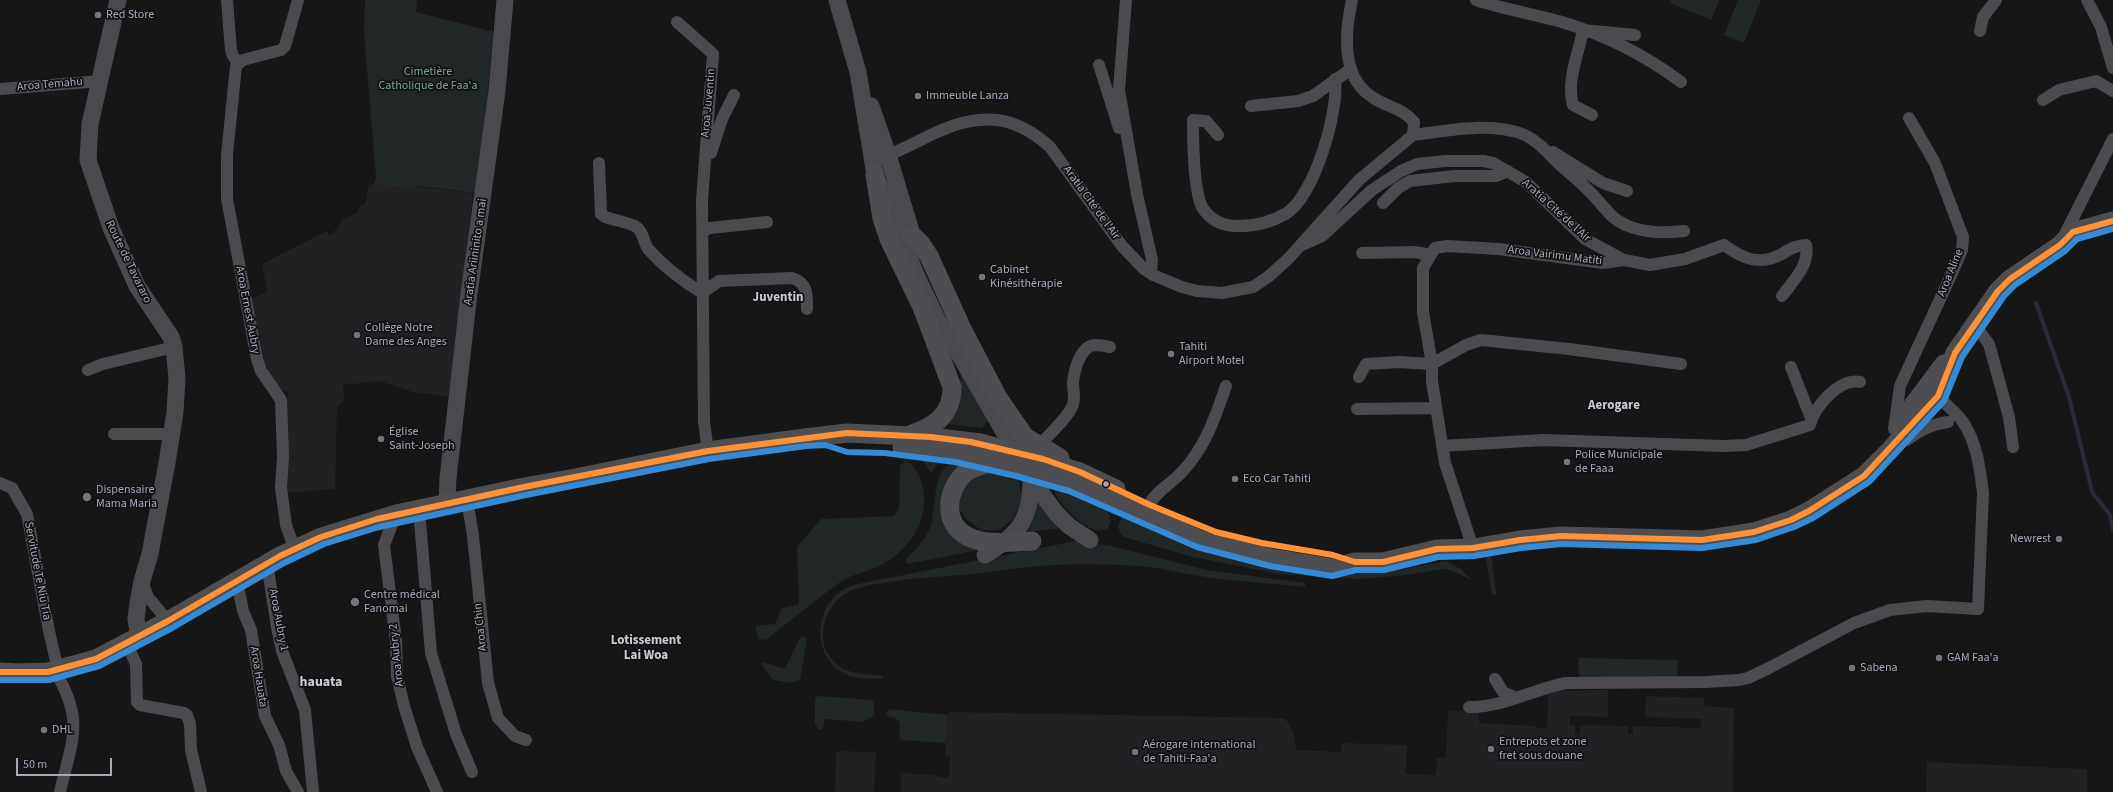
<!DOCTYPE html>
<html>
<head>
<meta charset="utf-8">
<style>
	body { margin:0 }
	#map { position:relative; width:2113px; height:792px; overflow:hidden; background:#161616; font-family:"Source Sans 3",sans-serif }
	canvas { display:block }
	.scale { position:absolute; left:16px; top:758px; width:96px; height:18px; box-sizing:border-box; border:2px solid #aba7b8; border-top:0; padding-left:5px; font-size:12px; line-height:14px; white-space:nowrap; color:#aba7b8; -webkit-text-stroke:3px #111012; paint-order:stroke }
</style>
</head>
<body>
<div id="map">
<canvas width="2113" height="792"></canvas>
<div class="scale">50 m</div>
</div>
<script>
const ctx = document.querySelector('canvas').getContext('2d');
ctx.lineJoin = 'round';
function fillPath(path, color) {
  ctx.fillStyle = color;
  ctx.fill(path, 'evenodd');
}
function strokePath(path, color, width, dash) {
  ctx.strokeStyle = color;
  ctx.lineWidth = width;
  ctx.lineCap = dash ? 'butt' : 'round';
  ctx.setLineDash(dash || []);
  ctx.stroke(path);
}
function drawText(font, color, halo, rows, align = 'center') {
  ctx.font = font + ' "Source Sans 3",sans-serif';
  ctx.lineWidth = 3.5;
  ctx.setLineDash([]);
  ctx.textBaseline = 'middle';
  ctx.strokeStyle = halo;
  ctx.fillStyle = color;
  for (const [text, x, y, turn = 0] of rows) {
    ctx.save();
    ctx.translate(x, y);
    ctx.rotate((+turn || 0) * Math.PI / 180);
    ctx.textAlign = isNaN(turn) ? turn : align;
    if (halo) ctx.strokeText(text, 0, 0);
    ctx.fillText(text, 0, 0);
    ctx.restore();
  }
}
const built = new Path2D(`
	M384,183L473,193L451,397L413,392L380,381L343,385L344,400L337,408L335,489L287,493V400L289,392L277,389L265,370L245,301L264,294L267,290L262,264L327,231L330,236L339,226L342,220L357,213L359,206L366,203L369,185Z
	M1586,690H1608V717L1570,716V725H1575V735H1580V725L1628,726V734H1633V726L1701,728V719L1645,717L1646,696L1704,698V706L1734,708L1733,792H901V773L938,775V777L949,778L950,757L945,756L949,712L1285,718L1294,733L1296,750L1341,752L1342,743L1407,745L1406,774L1436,775L1437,758H1446L1448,711L1479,712V723L1537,726V728H1547L1548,691H1586Z
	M836,751L876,752L874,792H835Z
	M1927,762L2087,769V792H1926Z`);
const green = new Path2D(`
	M365,0H417L416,12L494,32L477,193L420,186L415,187L374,185L376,177L364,33Z
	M1671,0H1718L1719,1L1711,20L1670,3Z
	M1738,0H1761L1744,43L1724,35Z
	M960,369L989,418L985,425L981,428L945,424C955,405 964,391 960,369Z
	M946,452L931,473L921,458Z
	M973,458L946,497L984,549L907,564L906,559C915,550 925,540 930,528C937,510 931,471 952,462C958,459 966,459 973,458Z
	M905,461C914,463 920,476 922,485C932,520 907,554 875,568C863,573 850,575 839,583C814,601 790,621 766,640L759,639L755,628L757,626L775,624L782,608L799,604L797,547L821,519L894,516L899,508L900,466Z
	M986,470L1017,478L1022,495L1021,503L1012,520L999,530H981L965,518L959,508L961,488L965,481Z
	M1060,488L1104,503L1111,520L1108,528C1090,539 1063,506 1055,494V490Z
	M1037,491L1066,528L1024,532Z
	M1127,517L1139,520L1154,532L1282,560L1352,572L1405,569L1446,561L1461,569L1472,580L1453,571L1443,569L1406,575L1358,579L1279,574L1193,557L1124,537L1120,533L1118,525L1122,518Z
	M1076,541L1111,546L1207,570L1305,583V587C1272,583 1239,582 1206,577C1184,574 1162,568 1141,566C1101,564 1060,563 1020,568C1004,569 988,573 972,574C945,577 918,577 891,582C877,584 857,586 845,594C821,610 813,647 839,666C852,675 868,674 883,676L882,679C870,678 855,680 843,673C812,655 813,608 844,589C848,587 854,585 858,584Z
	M1491,552L1496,595H1492L1485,553Z
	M801,636L806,637L807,639L800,680L790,683L773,680L762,665L763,662L785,669Z
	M1578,658L1678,660L1677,683L1580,686Z
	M818,696L873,700L874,702V716L862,722L827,719L824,720L823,729L819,730L815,724V699Z
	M888,709L948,715L946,743L901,740L899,737L900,723L896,718L886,716Z`);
const stream = new Path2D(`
	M2036,303L2069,397L2092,492L2110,515L2113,530`);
const street = new Path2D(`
	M227,0L231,50L233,56L238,63
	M1126,0L1119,90L1137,194L1152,260L1151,273
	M1476,0C1504,9 1533,14 1562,22C1605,35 1645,55 1681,82
	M2087,0L2101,27L2113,68
	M677,22L713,54L702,200L704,422L708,451
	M1980,31L1983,17L1996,0
	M1099,65L1119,128
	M0,89L101,81
	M2043,100L2059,90L2096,81L2113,91
	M1251,106L1298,101L1313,96L1351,69
	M1592,115L1573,105C1566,81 1579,53 1583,30L1635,35
	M1218,135L1206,121L1193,120C1193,141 1193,189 1202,207C1210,220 1223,226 1238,226C1255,226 1272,222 1287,213C1315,194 1339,111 1335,79
	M1413,135C1448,131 1491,121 1525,135C1539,142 1547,152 1557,162C1567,172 1578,179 1587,189C1597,198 1604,209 1614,218C1634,233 1660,234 1684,231
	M1553,152L1603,183L1627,191
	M711,153L722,119L734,95
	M882,157C902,151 919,140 937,132C981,112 1015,115 1050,147L1122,246L1143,268L1153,275L1182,287L1197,291L1222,293L1253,287L1268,277L1288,259L1359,180L1413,135L1414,122C1403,108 1386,107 1372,97C1340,77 1345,32 1352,0
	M599,163L601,214L605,217C614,220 626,222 635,226C644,231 643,243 649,250C664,267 683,281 702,293L719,281L792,278C808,283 807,295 807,309
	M1383,203L1398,188L1410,181L1454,176H1496L1508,171
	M703,231L710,228L767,222
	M2064,236L2113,139
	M1302,245L1322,236L1372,190L1401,171L1417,164L1445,161H1483L1493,163L1526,182L1585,239L1624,260
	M1362,253L1415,252L1430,255
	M1974,324L1989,344L2009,417L2013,447
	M1791,367L1811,418
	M88,370L103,364L174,347
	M1359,377L1366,364L1399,362L1432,364L1466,345L1481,340L1569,349L1681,364
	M1357,409L1436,408
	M1894,429L1900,386L1953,271L1962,250L1963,237L1935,163L1909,118
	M114,434H171
	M1907,440C1920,429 1932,424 1948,422
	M1040,445C1050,433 1065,421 1072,407C1076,399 1073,391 1073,383C1074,371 1080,346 1095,345C1100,345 1105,346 1110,347
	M1442,446L1543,440L1724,446L1746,445L1810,425C1815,406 1839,378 1860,382
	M0,483L12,488L27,514L49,631L58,670
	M467,499L473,536L488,683L498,718L515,736L526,740
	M1149,505C1156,491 1171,484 1181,473C1205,448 1215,418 1226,386
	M419,509L431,653L456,734L472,772
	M396,514L384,545L396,641L397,676L404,706L417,747L437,792
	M1473,548L1445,463L1432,381V364L1423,312V268L1435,248L1447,246L1499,249L1603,263L1624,260L1650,265L1685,259L1724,245C1743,259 1760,266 1782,254C1789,249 1797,245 1806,245C1810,265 1793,281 1782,296
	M295,550L286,525L281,488L283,456L281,400L261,371L257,359L227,199V155L236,66L243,60L281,50L285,46L298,0
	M267,563L277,627L282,651L305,710L313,792
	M142,581L148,597L168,621
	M237,581L243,611L251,630L265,716L279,745L286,771L298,792
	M127,644L136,664L137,702L140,705L184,713L187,715L190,724L191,750L201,792
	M55,671C85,721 72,740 60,792
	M1495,679L1503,692L1514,697
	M1469,707C1501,708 1534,689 1566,683L1706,682L1739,680L1748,678L1769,668L1854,623L1890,610L1927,606L1978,609L1983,493C1980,469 1977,443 1963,422C1956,412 1946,405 1938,396`);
const secondary = new Path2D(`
	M118,0L90,124L88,160L111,228L137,286L171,337L174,347L177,378L175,412L167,463L150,554L142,581L138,603L136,619L139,638
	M837,0L858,72L875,175L918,279L937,319L959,354L1031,479L1056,513L1069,526L1090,540
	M871,106L888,155L914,241
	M447,503L448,478L469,294L497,91L505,0
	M985,555C1018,535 1031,520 1031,479`);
const primary = new Path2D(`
	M875,175L882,218L889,239L922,307L952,387C952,414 936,426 912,434
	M911,234L921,244L929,256L962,329L997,396L1025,437L1060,458
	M1899,424L1944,364
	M902,447L956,454L992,462
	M1029,456L1080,472L1116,489
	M992,462C983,465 973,467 966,472C944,491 942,529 974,539C991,545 1014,542 1032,541
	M1037,473L1072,483L1199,539L1229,548L1272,558L1332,568L1355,562H1383L1437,549L1473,548L1520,540L1561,536L1702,540L1754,532L1791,520L1809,511L1864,476L1889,451L1938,396L1955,353L1998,291L2010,279L2060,245L2073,232L2113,221
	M0,672L19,673L48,672L96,659L168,621L280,556L321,537L396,514L524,487L575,478L708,451L805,438L847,433L931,437L980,443`);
const primaryBridge = new Path2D(`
	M980,443L1029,456
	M992,462L1037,473`);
const bus1 = new Path2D(`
	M0,672H48L96,659L168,621L280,556L321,537L377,519L524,487L708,451L847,433L931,437L971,442L1043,459L1080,472L1150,505L1216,532L1262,543L1333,555L1355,562H1383L1437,549L1473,548L1520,540L1561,536L1702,540L1754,532L1791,520L1809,511L1864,476L1938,396L1955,353L1998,291L2010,279L2060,245L2073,232L2113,221`);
const bus2 = new Path2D(`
	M0,680H49L99,666L172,628L284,563L324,544L379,527L526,495L709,459L806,446L825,445L847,452L885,453L955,462L1016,476L1069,491L1197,547L1270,566L1332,576L1356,570H1384L1438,557L1474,556L1521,548L1561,544L1702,548L1756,540L1794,527L1813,518L1869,482L1944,401L1962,357L2004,296L2015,285L2065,251L2077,239L2113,229`);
const markers = [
	[98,15,4,"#77747f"],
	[918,96,4,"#77747f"],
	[982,277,4,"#77747f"],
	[357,335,4,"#77747f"],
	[1171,354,4,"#77747f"],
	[381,439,4,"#77747f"],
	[1567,462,4,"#77747f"],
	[1235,479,4,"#77747f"],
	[1106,484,3.5,"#aba7b8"],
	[87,497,5,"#77747f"],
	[2059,539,4,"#77747f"],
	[355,602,5,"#77747f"],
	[1939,658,4,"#77747f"],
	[1852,668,4,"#77747f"],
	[44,730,4,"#77747f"],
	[1491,749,4,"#77747f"],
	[1135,752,4,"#77747f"]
];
const poiNames = [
	["Red Store",106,15],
	["Immeuble Lanza",926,96],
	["Cabinet",990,270],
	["Kinésithérapie",990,284],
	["Collège Notre",365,328],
	["Dame des Anges",365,342],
	["Tahiti",1179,347],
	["Airport Motel",1179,361],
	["Église",389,432],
	["Saint-Joseph",389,446],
	["Police Municipale",1575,455],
	["de Faaa",1575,469],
	["Eco Car Tahiti",1243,479],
	["Dispensaire",96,490],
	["Mama Maria",96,504],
	["Newrest",2051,539,"right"],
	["Centre médical",364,595],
	["Fanomai",364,609],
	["GAM Faa'a",1947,658],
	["Sabena",1860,668],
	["DHL",52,730],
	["Entrepots et zone",1499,742],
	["fret sous douane",1499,756],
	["Aérogare international",1143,745],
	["de Tahiti-Faa'a",1143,759]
];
const parkNames = [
	["Cimetière",428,72],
	["Catholique de Faa'a",428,86]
];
const streetNames = [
	["Aroa Temahu",50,85,-5],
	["Aroa Juventin",709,103,-85],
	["Aratia Cité de l'Air",1091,203,54],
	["Aratia Cité de l'Air",1556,211,42],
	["Aratia Ariininito a mai",476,252,-82],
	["Aroa Vairimu Matiti",1555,256,7],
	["Route de Tavararo",128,262,64],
	["Aroa Aline",1951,273,-68],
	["Aroa Ernest Aubry",247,310,79],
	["Servitude Te Niu Tia",37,571,79],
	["Aroa Aubry 1",278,620,79],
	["Aroa Chin",481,627,-96],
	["Aroa Aubry 2",397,655,-96],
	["Aroa Hauata",258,677,81]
];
const neighbourhoodNames = [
	["Juventin",778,298],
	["Aerogare",1614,406],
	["Lotissement",646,641],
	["Lai Woa",646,656]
];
const quarterNames = [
	["hauata",321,683]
];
fillPath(built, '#212022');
fillPath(green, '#202726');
strokePath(stream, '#292939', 4);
strokePath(street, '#4c4a4f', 12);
strokePath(secondary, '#4a494e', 17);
strokePath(primary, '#4e4d51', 19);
strokePath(primaryBridge, '#4e4d51', 19);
strokePath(bus1, '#ff9236', 6);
strokePath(bus2, '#338bd7', 6);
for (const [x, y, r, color] of markers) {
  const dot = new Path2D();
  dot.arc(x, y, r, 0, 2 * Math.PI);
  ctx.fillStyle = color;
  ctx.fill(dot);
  strokePath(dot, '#111012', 1.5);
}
drawText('12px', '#aba7b8', '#111012', poiNames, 'left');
drawText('12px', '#7da496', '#111012', parkNames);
drawText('12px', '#aba7b8', '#111012', streetNames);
drawText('bold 13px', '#ccc8d4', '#111012', neighbourhoodNames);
drawText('bold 14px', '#ccc8d4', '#111012', quarterNames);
</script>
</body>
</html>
